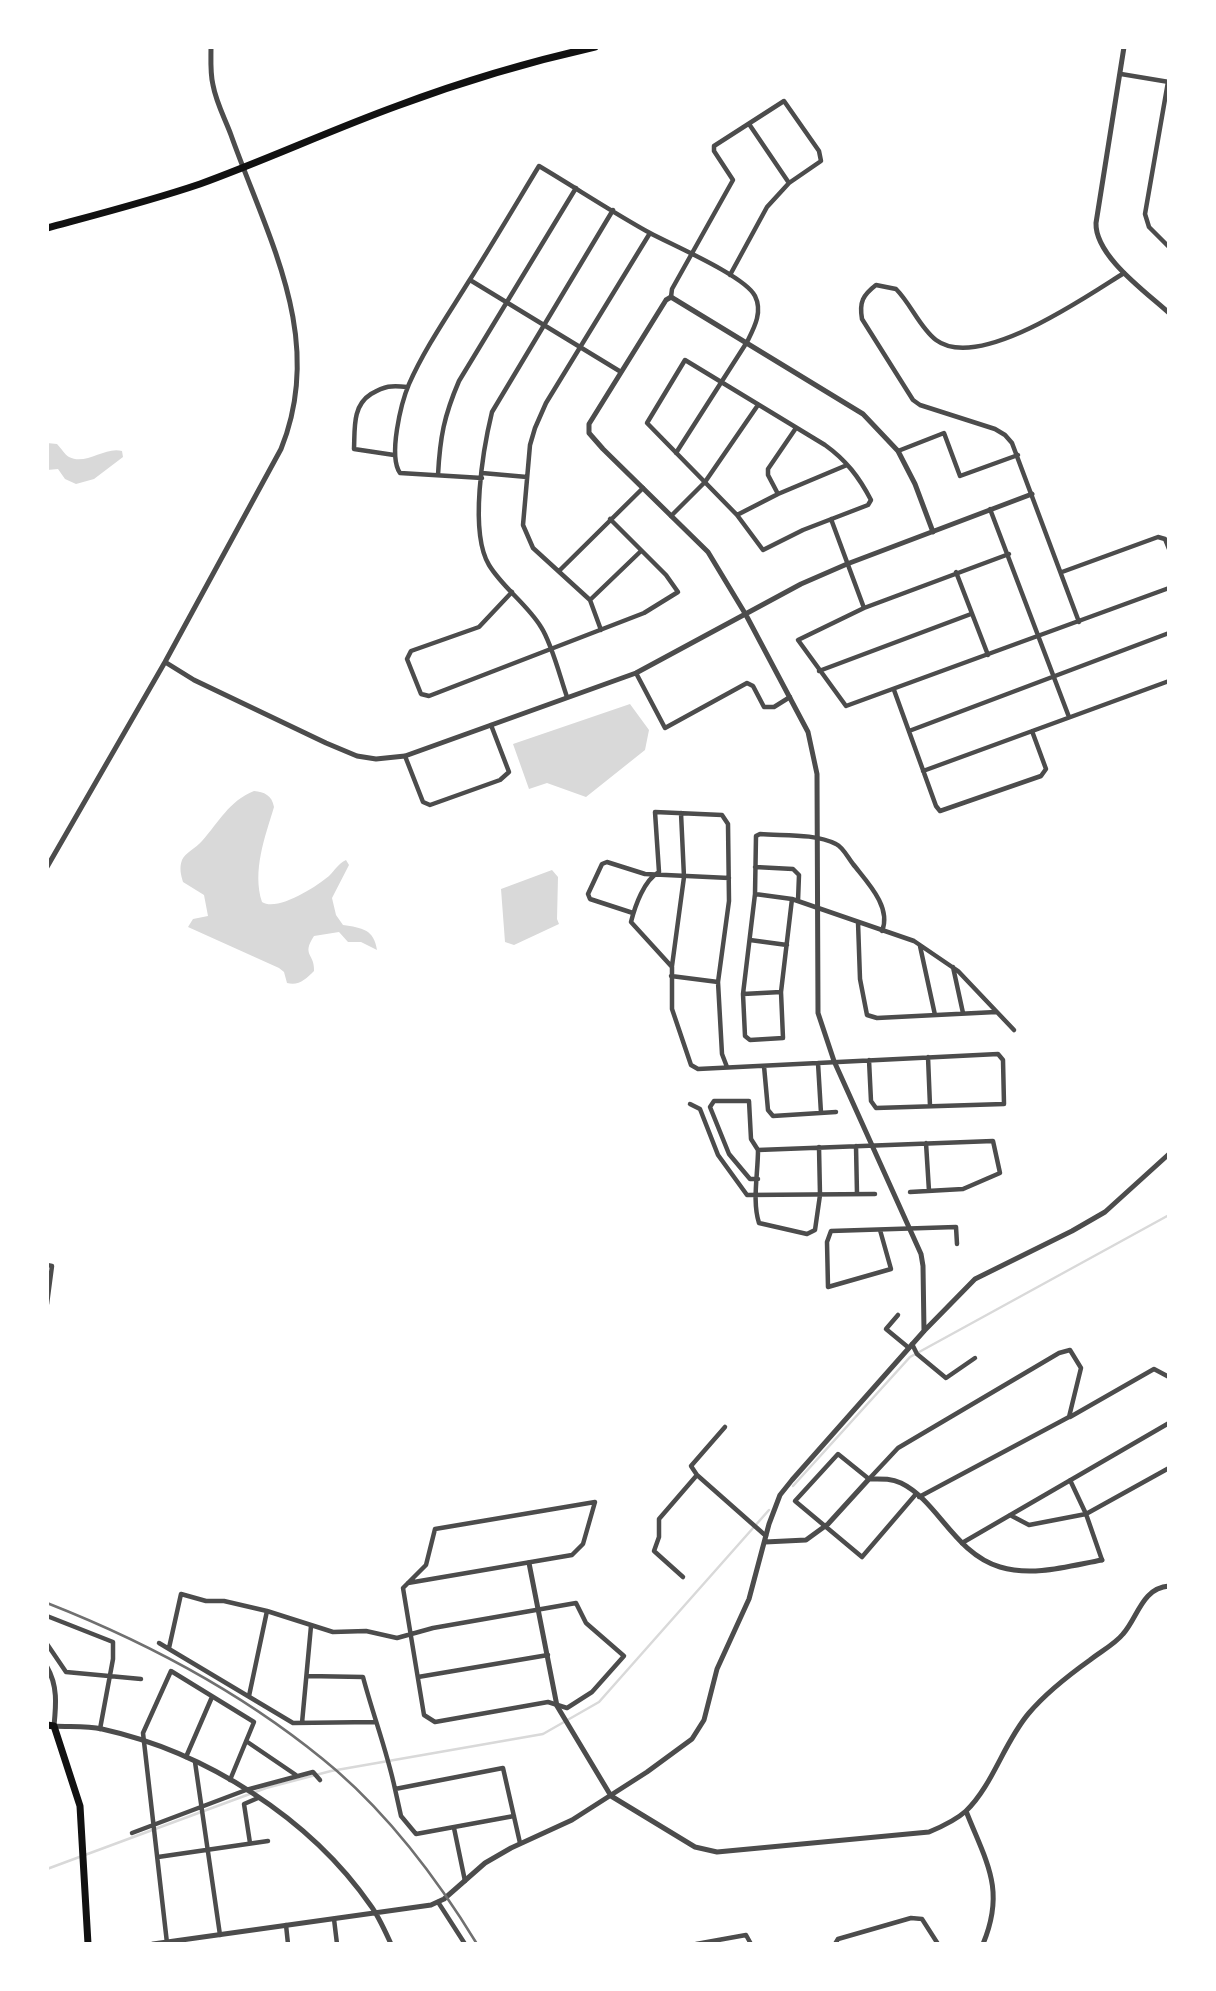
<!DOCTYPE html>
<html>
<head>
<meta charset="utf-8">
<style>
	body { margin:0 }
	#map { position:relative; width:1216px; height:1991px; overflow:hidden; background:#fff; font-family:"Golos Text",sans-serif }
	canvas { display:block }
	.frame { position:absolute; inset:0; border:49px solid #fff; pointer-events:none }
</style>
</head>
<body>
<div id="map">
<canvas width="1216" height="1991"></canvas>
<div class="frame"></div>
</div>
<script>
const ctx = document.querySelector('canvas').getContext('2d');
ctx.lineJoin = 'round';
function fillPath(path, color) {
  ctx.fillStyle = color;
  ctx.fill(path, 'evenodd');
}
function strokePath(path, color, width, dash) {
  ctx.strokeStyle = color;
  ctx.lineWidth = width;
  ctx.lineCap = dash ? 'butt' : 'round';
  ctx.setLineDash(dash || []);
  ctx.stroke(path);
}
const water = new Path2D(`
	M47,443L57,444C61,448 65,455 69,457C86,466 105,446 122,451L123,457L94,479L76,484L65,479L58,469L47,470Z
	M630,704L649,730L645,750L586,797L547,783L529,789L513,744Z
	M254,791C264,792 272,795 274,807C265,837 252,871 262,902C277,912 316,887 329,876C335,870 338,864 346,860L349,865L332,898L336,915L343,925C362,928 374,929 377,950L361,942H348L339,932L314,936C301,956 315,953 314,971C306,979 299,986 287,983L284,972L279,968L188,927L193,919L208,916L204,895L183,882C181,875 179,868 182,860C185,853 196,848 202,841C219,822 229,801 254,791Z
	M552,870L558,877L557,919L559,924L514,945L505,942L501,889Z`);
const stream = new Path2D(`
	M793,1486L910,1357L1169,1215
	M47,1869L266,1788L331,1771L543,1734L599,1702L769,1510`);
const minor = new Path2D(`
	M1121,74L1169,82
	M1168,82L1145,214L1149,227L1169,247
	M749,124L789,183
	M470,280L621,372
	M671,297L672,289L733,180L714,151V146L784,101L819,151L821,161L789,183L767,207L730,275
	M685,360L825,445C846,460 859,477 871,500L868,505L803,530L763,550L737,515L647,423Z
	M898,451L944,433L960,476L1018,455
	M394,455L354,449C355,429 352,406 371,394C385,386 391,385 407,387
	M482,473L527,477
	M438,475C440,437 444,416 459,381L576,188
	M482,478L400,473C388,456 401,403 409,384C425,348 448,315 469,281C493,243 516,204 539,166C576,188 612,212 650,233C672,245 745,276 755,296C763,312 754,328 747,342L676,453
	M778,494L768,475V469L796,428
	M990,509L1069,717
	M737,515L778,494L847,465
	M671,516L705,482L758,405
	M831,519L864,608
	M1009,554L864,608L798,640L846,706L1169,588
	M559,571L643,488
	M956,572L988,655
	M1062,572L1158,537L1165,539L1169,549
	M512,592L479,627L411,651L407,659L421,694L429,696L644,613L678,592L666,575L610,519
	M590,600L641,551
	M1079,622L1012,443L1005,435L995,429L920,405L913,400L862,319C859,302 863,295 876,285L896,289C911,304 920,328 936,340C979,372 1087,296 1124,273
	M601,630L590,600L533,548L523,525L530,445L535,428L546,403L650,233
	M819,671L971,614
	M636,673L665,728L747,683L753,686L764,707H774L790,697
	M894,690L936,806L940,811L1041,776L1046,769L1032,731
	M567,697C560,677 552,644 541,627C527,604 503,588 489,565C469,532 483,449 492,412L613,210
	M909,731L1169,633
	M405,756L423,802L430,805L500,780L509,772L491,725
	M923,771L1169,681
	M755,867L793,869L799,875L798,901
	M755,894L792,899L914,941L958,971L1014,1030
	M792,899L781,992L783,1038L750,1040L745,1036L743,994L755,894L756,836L760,834C783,836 814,833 836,844C843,847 848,858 853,864C867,882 892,907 882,931
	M633,913L590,899L588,894L602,864L607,862L645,874L729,878
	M858,922L860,979L867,1015L877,1018L996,1012
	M750,940L787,945
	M920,946L935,1015
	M672,966L684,877L681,813
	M953,967L963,1013
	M671,976L718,982
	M743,994L781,992
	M928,1057L930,1106
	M818,1063L821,1113
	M764,1066L768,1110L773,1116L836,1112
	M727,1067L722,1054L718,982L729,901L728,824L722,815L655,812L659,872C644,880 635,906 631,922L672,967V1009L691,1065L698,1069L998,1054L1003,1060L1004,1104L876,1108L871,1101L869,1060
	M690,1104L700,1109L718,1155L747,1195L875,1194
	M926,1143L929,1191
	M856,1146L857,1194
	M758,1150C758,1174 752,1201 759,1223L807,1234L815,1230L820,1195L819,1147
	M758,1179H750L729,1154L710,1107L714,1101H749L751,1139L758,1150L993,1141L1000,1173L963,1189L910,1192
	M880,1230L891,1269L828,1287L827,1242L831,1231L956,1227L957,1244
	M47,1265L52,1266L47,1304
	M898,1315L886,1329L909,1348
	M912,1344L917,1354L946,1378L975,1358
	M1070,1417L1154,1369L1169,1377
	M697,1475L766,1536
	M1070,1480L1086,1514L1102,1560
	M916,1494L862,1557L795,1501L838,1454L869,1479L898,1448L1059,1353L1070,1350L1081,1368L1069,1417L919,1497
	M1010,1515L1029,1525L1086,1514L1169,1468
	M962,1543L1169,1423
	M683,1577L654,1551L659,1537V1519L697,1475L691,1466L725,1427
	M47,1616L113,1642V1659L100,1729
	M159,1643L293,1723L375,1722
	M47,1644L66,1672L141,1679
	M169,1648L181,1594L206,1601H224L267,1611L333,1632L366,1631L397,1638L433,1628L576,1603L586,1623L624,1656L592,1692L567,1708L548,1702L435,1722L424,1715L403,1588L426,1565L435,1529L595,1502L583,1544L572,1555L408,1583
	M307,1676L363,1677C373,1715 387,1751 395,1789
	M418,1677L548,1655
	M249,1696L267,1611
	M302,1723L311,1626
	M246,1741L296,1775
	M186,1757L212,1697
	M195,1762L220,1935
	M514,1816L416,1834L401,1816L395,1789L503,1768L520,1843
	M454,1828L465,1881
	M132,1833L246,1790L313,1772L320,1780
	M250,1843L244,1804L258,1798
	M158,1857L268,1841
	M438,1902L465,1944
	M334,1919L337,1944
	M286,1925L288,1944
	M167,1943L143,1733L171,1671L254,1722L230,1780
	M696,1944L746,1935L751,1944
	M835,1944L838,1939L911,1918L922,1919L938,1944`);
const tertiary = new Path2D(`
	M1124,47L1096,223C1095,256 1146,292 1169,313
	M165,662L194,680L326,743L357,756L376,759L405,756L636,673L801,584L847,564L1032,494
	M47,867L165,662L281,449C326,338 268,239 231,135C225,119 216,102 213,85C210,73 211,59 211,47
	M924,1331L923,1266L921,1254L834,1061L818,1013L817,774L808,732L746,615L708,552L603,449L589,433V424L666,300L671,297L863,414L898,451L915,484L933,532
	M765,1542L806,1540L828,1524L869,1479C880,1479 890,1478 901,1483C938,1501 954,1553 1000,1567C1033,1577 1069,1566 1102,1560
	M529,1563L557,1706L611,1796L695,1847L717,1852L929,1832C941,1827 956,1820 966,1811C993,1785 1004,1742 1029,1713C1046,1693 1069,1675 1090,1660C1100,1652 1115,1644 1123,1634C1138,1617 1142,1588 1169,1586
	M47,1667C58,1686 56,1705 54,1726C70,1727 87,1726 102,1729C206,1752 310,1818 371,1906C379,1917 385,1931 391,1944
	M966,1811C986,1862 1006,1889 983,1944
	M153,1944L431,1905L444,1899L485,1863L511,1848L572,1820L647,1772L692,1739L704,1720L717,1669L749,1599L769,1524L780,1495L792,1480L924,1331L975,1279L1072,1231L1105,1212L1169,1154`);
const primary = new Path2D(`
	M47,1725L54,1726L80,1806L88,1944`);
const trunk = new Path2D(`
	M47,228C99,214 150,201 200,184C266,160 331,130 397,106C461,82 528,62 595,47`);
const rail = new Path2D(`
	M47,1603C149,1643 253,1699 337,1771C393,1820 438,1880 477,1944`);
fillPath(water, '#d9d9d9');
strokePath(stream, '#d9d9d9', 2.5);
strokePath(minor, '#4c4c4c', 4.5);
strokePath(tertiary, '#4c4c4c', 5);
strokePath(primary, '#111', 7);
strokePath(trunk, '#111', 7);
strokePath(rail, '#707070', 2.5);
</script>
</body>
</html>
